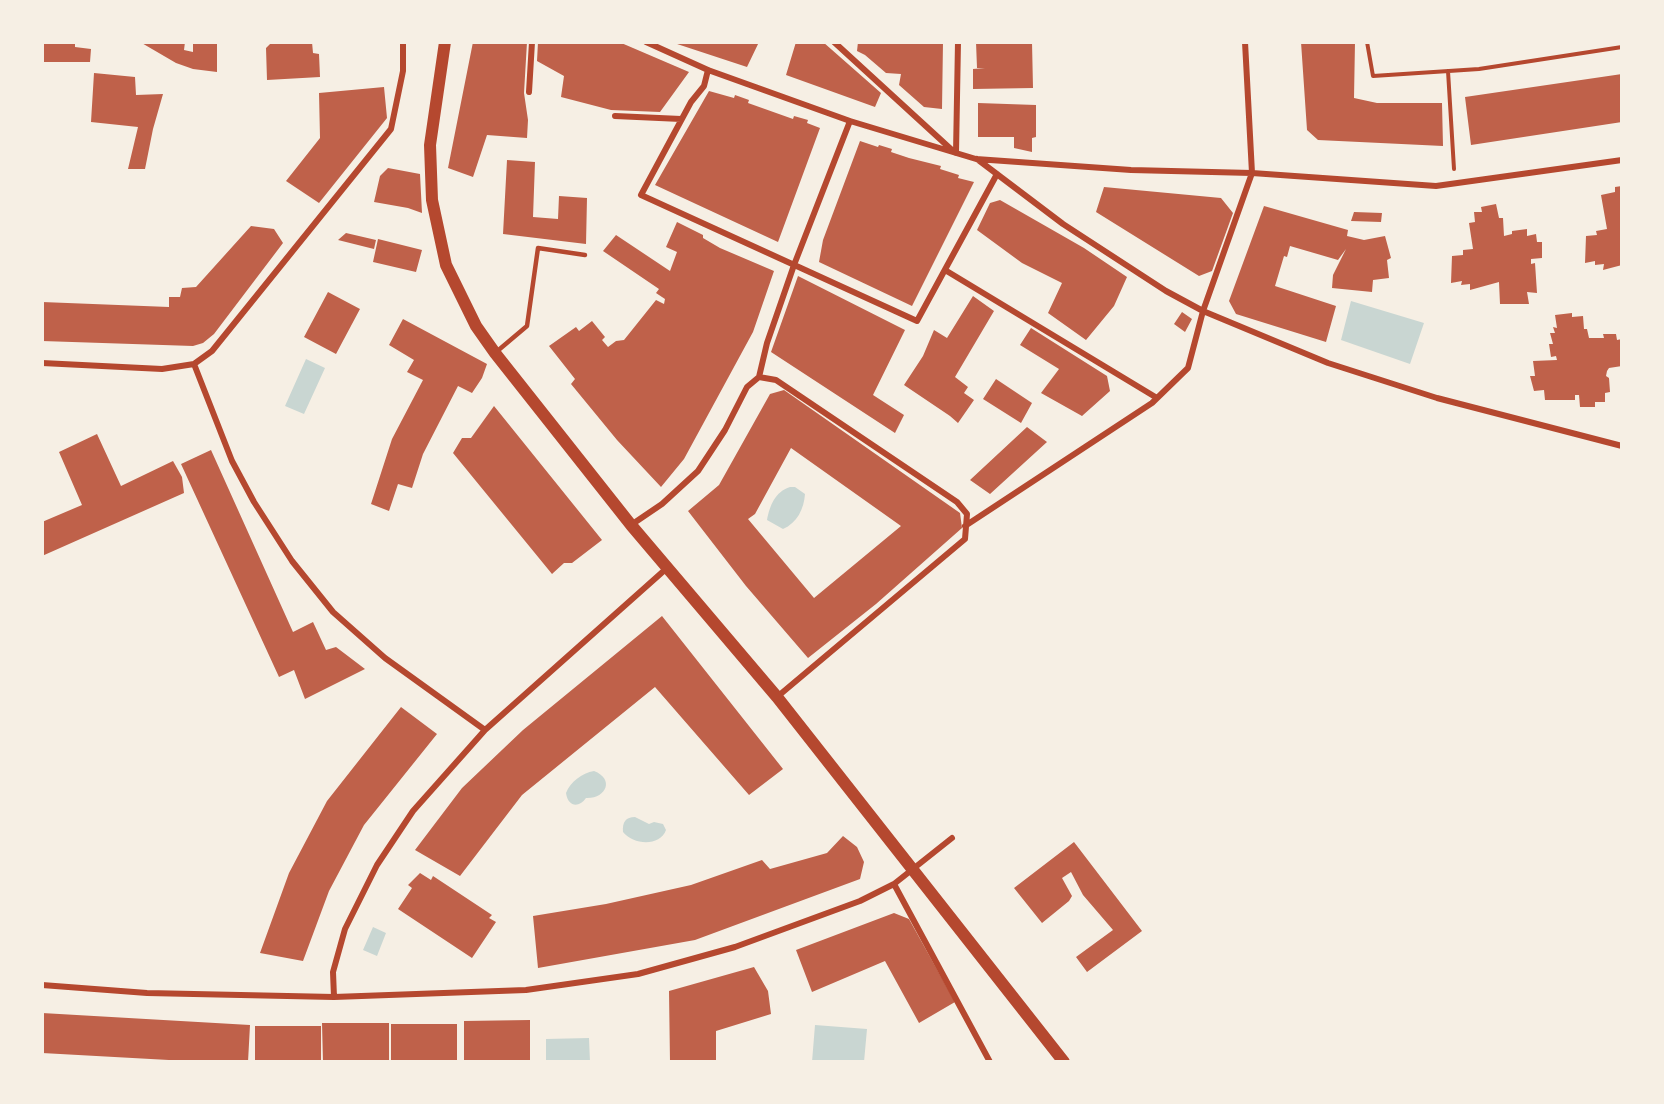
<!DOCTYPE html>
<html>
<head>
<meta charset="utf-8">
<style>
	body { margin:0 }
	#map { position:relative; width:1664px; height:1104px; overflow:hidden; background:#f6efe4; font-family:"Times New Roman",serif }
	canvas { display:block }
	.frame { position:absolute; inset:0; border:44px solid #f6efe4; pointer-events:none }
</style>
</head>
<body>
<div id="map">
<canvas width="1664" height="1104"></canvas>
<div class="frame"></div>
</div>
<script>
const ctx = document.querySelector('canvas').getContext('2d');
ctx.lineJoin = 'round';
function fillPath(path, color) {
  ctx.fillStyle = color;
  ctx.fill(path, 'evenodd');
}
function strokePath(path, color, width, dash) {
  ctx.strokeStyle = color;
  ctx.lineWidth = width;
  ctx.lineCap = dash ? 'butt' : 'round';
  ctx.setLineDash(dash || []);
  ctx.stroke(path);
}
const water = new Path2D(`
	M1351,301L1424,323L1410,364L1341,340Z
	M306,359L325,368L304,414L285,406Z
	M790,487H795L805,494C804,509 797,523 783,529L767,520C770,505 775,492 790,487Z
	M594,771C615,779 606,799 586,798C579,808 568,807 566,793C570,782 582,773 594,771Z
	M635,817L649,824L654,822L663,824L666,830C660,847 633,845 623,832C622,822 626,817 635,817Z
	M373,927L386,933L377,956L363,950Z
	M815,1025L867,1029L864,1062H812Z
	M589,1038L590,1062H546V1039Z`);
const building = new Path2D(`
	M42,42H75V47L91,49L90,62H42Z
	M140,42H185L184,50L193,52V42H217V72L193,69L176,63Z
	M272,42H312L313,53L319,54L320,77L267,80L266,48Z
	M473,42H527L524,93L528,120L527,138L487,135L473,177L448,168Z
	M538,42H619L689,72L660,112L611,110L561,97L564,76L537,61Z
	M671,42H759L747,67Z
	M796,42H823L881,93L875,107L786,75Z
	M858,42H943L942,109L924,107L899,85L901,74L886,73L865,55L857,51Z
	M976,42H1032L1033,88L973,89V69L985,68H977Z
	M1301,42H1355L1354,98L1377,103H1442L1443,146L1318,140L1307,130Z
	M94,73L135,77L136,95L163,94L153,129L145,169H128L138,127L91,122Z
	M1622,74V122L1471,145L1465,97Z
	M384,87L387,118L319,203L286,181L320,138L319,93Z
	M709,91L734,98L735,95L749,100L748,103L793,119L794,116L808,120L807,123L820,128L778,242L655,185Z
	M978,103L1036,105V137L1032,138V152L1014,148V137H978Z
	M860,141L878,147L879,145L892,149L891,152L909,158L941,166L940,169L959,175L958,178L974,182L912,306L819,262L823,240Z
	M507,160L535,162L533,217L558,219L559,196L587,198L586,244L503,234Z
	M388,168L420,174L422,213L408,208L374,202L380,176Z
	M1622,186V265L1603,270L1604,264L1595,265V261L1585,263L1586,236L1597,235L1596,231L1607,229L1601,195L1615,192V187Z
	M1104,187L1221,198L1233,213L1212,271L1199,276L1096,212Z
	M1000,200L1084,248L1127,277L1114,306L1086,340L1048,313L1062,283L1022,263L977,230L990,203Z
	M1496,204L1499,218H1503L1504,236L1512,234V231L1527,229V236L1536,234L1537,242H1542V258L1531,259V264L1535,263L1537,293L1527,292L1529,304H1500L1499,282L1470,290V284L1461,285L1462,281L1451,283L1452,256L1463,255V250L1473,249L1469,223L1475,222L1474,212H1482L1481,207Z
	M1264,206L1348,230L1347,236L1364,240L1385,236L1391,258L1387,260L1389,278L1373,280L1372,292L1332,288L1333,275L1346,249L1338,260L1290,246L1287,257L1284,256L1275,286L1336,306L1326,342L1236,314L1229,301Z
	M1354,212L1382,213L1381,222L1351,221Z
	M677,222L703,235V238L720,248L774,271L753,332L684,459L661,487L617,440L571,384L575,379L549,346L576,327L579,331L592,321L605,337L602,340L608,347L616,341L624,340L656,300L664,304L665,299L656,293L659,289L603,251L616,235L670,271L677,252L666,247Z
	M251,226L274,229L283,243L214,334L203,343L193,346L42,341V302L169,307V297H180L182,288L196,287Z
	M346,233L376,240L374,249L338,240Z
	M378,239L422,250L416,272L373,262Z
	M798,276L905,330L873,395L904,415L895,433L771,352Z
	M328,292L360,309L336,354L304,337Z
	M973,296L994,311L955,377L968,387L964,393L974,400L958,423L950,416L904,385L923,356L934,330L947,338Z
	M1182,312L1192,319L1185,332L1174,324Z
	M1572,313V317L1583,316L1584,329H1587L1589,338H1604L1603,334H1616L1617,340L1622,339V366L1609,368L1607,371L1606,376L1609,378L1610,392L1605,393V402H1595V407H1580L1579,395H1575V400H1545L1544,390L1534,391L1530,376H1535L1533,361L1557,360L1556,356L1551,357L1549,344H1553L1550,333H1555L1553,327L1557,328L1555,315Z
	M403,319L487,364L482,378L472,393L458,386L423,454L412,488L398,484L389,511L371,504L392,439L423,380L407,372L414,360L389,345Z
	M1031,328L1107,376L1110,391L1082,416L1041,393L1059,369L1020,345Z
	M996,379L1032,403L1021,423L983,399Z
	M784,390L960,513L962,528L876,604L808,658L746,586L688,511L719,485L770,394ZM791,448L901,526L814,598L748,519L755,514Z
	M494,406L602,540L572,563H564L552,574L453,453L462,438H471Z
	M1027,427L1047,442L990,494L970,480Z
	M97,434L121,486L173,461L182,477L184,493L42,556V522L82,505L59,452Z
	M211,450L293,632L313,622L326,650L336,647L365,669L305,699L294,670L279,677L181,464Z
	M662,616L783,769L749,795L655,687L522,795L460,876L415,850L462,788L523,730Z
	M401,707L437,734L364,825L329,891L303,961L260,953L289,873L327,801Z
	M843,836L857,847L864,862L860,879L695,940L538,968L533,916L606,904L691,885L762,860L770,869L827,853Z
	M1074,842L1142,931L1087,972L1076,957L1113,930L1083,895L1071,872L1062,878L1072,896L1069,901L1042,923L1014,888Z
	M420,873L431,880L433,876L492,915L489,918L496,922L472,958L398,909L412,888L408,885Z
	M894,913L909,919L955,1002L919,1023L885,961L812,992L796,950Z
	M754,967L768,991L771,1014L716,1031V1062H670L669,991Z
	M42,1013L250,1025L248,1062H205L42,1053Z
	M530,1020V1062H464V1021Z
	M322,1023H389V1062H323Z
	M391,1024H457V1062H391Z
	M255,1026H321V1062H255Z`);
const path = new Path2D(`
	M1367,42L1373,76L1479,69L1622,47
	M1448,71L1454,169`);
const service = new Path2D(`
	M495,353L527,326L538,248L585,255`);
const minor = new Path2D(`
	M646,42L708,70L850,121L976,159L1131,170L1252,173L1436,186L1622,160
	M834,42L953,151
	M708,70L704,86L691,102L641,195L917,321L997,174
	M529,92L532,42
	M615,116L681,119
	M956,153L958,42
	M977,159L1063,224L1166,291L1203,311L1328,363L1437,398L1622,446
	M945,270L1157,398
	M42,363L162,369L194,364L212,351L391,129L403,71V42
	M194,364L232,461L254,502L292,561L333,612L385,658L485,730
	M759,377L776,380L957,502L967,514L965,539L777,697
	M631,525L662,504L698,471L725,430L747,387L759,377L767,343L794,265L850,121
	M965,526L1152,403L1188,368L1203,311L1252,173L1245,42
	M894,884L990,1062
	M42,985L147,993L334,997L526,990L638,974L735,947L860,901L894,884L952,838
	M334,997L333,972L345,929L377,865L413,811L485,730L667,568`);
const secondary = new Path2D(`
	M445,42L430,145L432,200L446,265L476,326L495,353L631,525L777,697L1064,1062`);
fillPath(water, '#c9d6d2');
fillPath(building, '#bf614a');
strokePath(path, '#b5482f', 4);
strokePath(service, '#b5482f', 4.5);
strokePath(minor, '#b5482f', 6);
strokePath(secondary, '#b5482f', 12);
</script>
</body>
</html>
